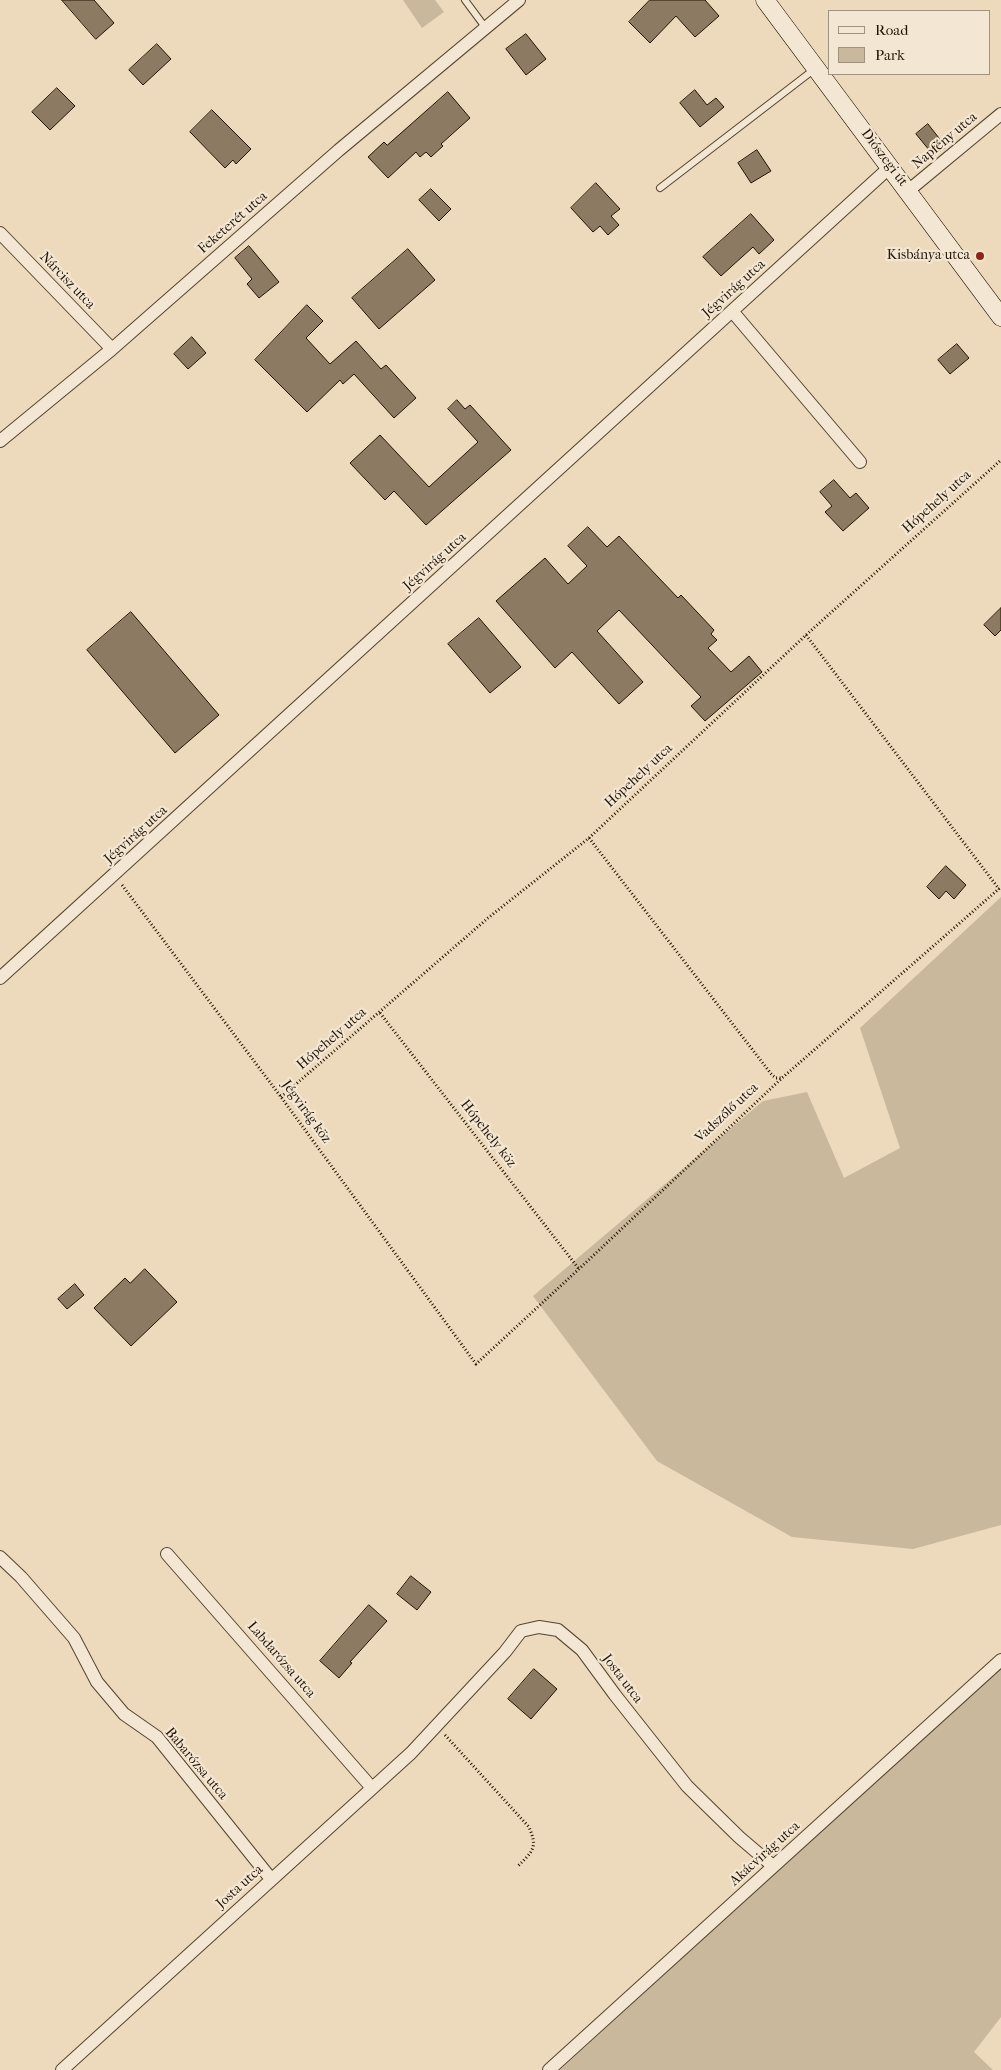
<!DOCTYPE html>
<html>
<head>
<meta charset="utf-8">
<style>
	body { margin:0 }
	#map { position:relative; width:1001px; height:2070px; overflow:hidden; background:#edd9bb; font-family:"IM FELL French Canon",serif }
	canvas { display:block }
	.legend { position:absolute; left:828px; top:10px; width:162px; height:65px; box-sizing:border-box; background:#f3e6d3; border:1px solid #9f927f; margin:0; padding:6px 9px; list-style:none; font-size:15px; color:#221402 }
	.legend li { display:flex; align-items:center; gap:10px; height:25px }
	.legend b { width:25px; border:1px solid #9f927f }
</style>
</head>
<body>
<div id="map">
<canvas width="1001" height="2070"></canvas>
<ul class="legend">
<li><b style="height:6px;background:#f3e6d3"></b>Road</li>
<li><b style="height:14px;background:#cab89c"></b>Park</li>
</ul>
</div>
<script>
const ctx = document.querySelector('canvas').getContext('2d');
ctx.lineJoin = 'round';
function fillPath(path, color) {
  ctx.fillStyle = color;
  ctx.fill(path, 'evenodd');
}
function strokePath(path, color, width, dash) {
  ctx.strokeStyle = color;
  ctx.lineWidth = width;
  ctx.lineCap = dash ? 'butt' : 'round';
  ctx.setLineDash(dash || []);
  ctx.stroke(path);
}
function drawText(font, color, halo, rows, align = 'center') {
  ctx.font = font + ' "IM FELL French Canon",serif';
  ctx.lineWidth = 4.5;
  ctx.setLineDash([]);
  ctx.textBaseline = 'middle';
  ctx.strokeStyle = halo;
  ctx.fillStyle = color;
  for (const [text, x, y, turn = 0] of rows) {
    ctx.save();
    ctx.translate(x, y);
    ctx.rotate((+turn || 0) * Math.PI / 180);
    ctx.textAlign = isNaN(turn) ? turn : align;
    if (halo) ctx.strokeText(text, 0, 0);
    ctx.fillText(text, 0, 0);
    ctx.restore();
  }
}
const green = new Path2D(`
	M403,0H435L444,12L422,28Z
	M1001,897V1525L913,1549L792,1537L657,1461L533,1296L763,1101L807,1092L844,1178L900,1148L860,1028Z
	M1001,1665V2017L974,2052L993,2070H560Z`);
const building = new Path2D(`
	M62,0H94L114,23L96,39Z
	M650,0H705L719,16L695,37L676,16L650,43L629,22Z
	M526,34L546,59L526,75L506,49Z
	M157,44L171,59L143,85L129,70Z
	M57,88L75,106L50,130L32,112Z
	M695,90L707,105L716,98L724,107L700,127L680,103Z
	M448,92L470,118L441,144L443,146L431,157L426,152L420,157L416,152L388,178L368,157L384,142L387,145Z
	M212,110L251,149L236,164L233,160L225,168L190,132Z
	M928,124L946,147L934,156L916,134Z
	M757,150L771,171L751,183L738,163Z
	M596,183L620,209L611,216L619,225L608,235L600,226L593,232L571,208Z
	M431,189L451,209L439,221L419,200Z
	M751,214L774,240L759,254L753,247L721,276L703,257Z
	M249,246L279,282L259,298L247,284L252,279L235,258Z
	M408,249L435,280L379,329L352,298Z
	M307,305L323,321L306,338L330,364L356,341L381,369L386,365L416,398L394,418L354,374L343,384L340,380L307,412L255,360Z
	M192,337L206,353L188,369L174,354Z
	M957,344L969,358L950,374L938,360Z
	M457,400L465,409L470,405L511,450L426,525L394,491L385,500L350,463L380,435L429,487L478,442L448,409Z
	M834,480L850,498L856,493L869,508L843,531L825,512L832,506L820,492Z
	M588,527L607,547L619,536L678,598L681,595L714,630L711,634L717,640L708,648L731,672L749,656L762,672L705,721L691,706L701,697L619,610L597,631L643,682L619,704L572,652L555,668L496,601L545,558L568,584L587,566L568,546Z
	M1001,608V630L995,636L984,625Z
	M131,612L219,715L175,753L87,650Z
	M479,618L521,667L490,693L448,644Z
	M946,866L966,885L954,899L946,891L939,899L927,887Z
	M145,1269L177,1302L131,1346L94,1308L125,1278L130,1283Z
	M75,1284L84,1295L67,1309L58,1299Z
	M411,1576L431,1592L417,1610L397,1594Z
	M369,1605L387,1621L350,1662L352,1663L339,1678L320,1661Z
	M534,1669L557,1689L531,1719L508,1699Z`);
const path = new Path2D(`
	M806,635L999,889
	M589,838L772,1075L776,1078H781
	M122,885L281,1097L476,1364L579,1269L782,1078L1001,887
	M380,1013L579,1269
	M281,1097L488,918L589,838L806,635L1001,460
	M445,1735L529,1827C538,1848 533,1851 517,1867`);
const lane = new Path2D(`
	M465,0L485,27
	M660,188L816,68`);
const street = new Path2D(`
	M908,191L1001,114
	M0,233L112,349
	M732,311L860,462
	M0,441L112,349L339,150L519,0
	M0,978L890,167
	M167,1554L372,1788
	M0,1557L21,1577L74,1638L97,1682L124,1714L157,1737L271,1879
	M62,2070L411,1753L505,1652L521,1631L539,1627L558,1630L582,1650L615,1695L687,1786L739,1837L773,1866
	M549,2070L1001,1660`);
const secondary = new Path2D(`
	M765,0L1001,317`);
const markers = [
	[980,256,5,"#8f2418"]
];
const streetNames = [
	["Napfény utca",945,141,-40],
	["Diószegi út",884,158,53],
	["Feketerét utca",233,223,-41],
	["Nárcisz utca",67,281,46],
	["Jégvirág utca",734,289,-42],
	["Hópehely utca",937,502,-42],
	["Jégvirág utca",435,562,-42],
	["Hópehely utca",639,776,-43],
	["Jégvirág utca",136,835,-42],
	["Hópehely utca",332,1039,-41],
	["Jégvirág köz",306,1112,54],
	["Vadszőlő utca",727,1113,-43],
	["Hópehely köz",488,1134,52],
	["Labdarózsa utca",281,1660,49],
	["Josta utca",622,1679,53],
	["Babarózsa utca",196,1764,50],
	["Akácvirág utca",765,1854,-42],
	["Josta utca",240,1887,-42]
];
const poiNames = [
	["Kisbánya utca",970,256]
];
fillPath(green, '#cab89c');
fillPath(building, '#8c7a62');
strokePath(building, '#221402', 1);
strokePath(lane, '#554530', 8);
strokePath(street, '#554530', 14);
strokePath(secondary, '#221402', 19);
strokePath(path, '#221402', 3, [1, 2.5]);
strokePath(lane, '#f3e6d3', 6);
strokePath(street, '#f3e6d3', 12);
strokePath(secondary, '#f3e6d3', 18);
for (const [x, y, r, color] of markers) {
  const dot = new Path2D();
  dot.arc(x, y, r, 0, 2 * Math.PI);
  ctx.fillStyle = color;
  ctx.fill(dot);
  strokePath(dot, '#f3e6d3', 2);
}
drawText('14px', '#221402', '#f3e6d3', streetNames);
drawText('14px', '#221402', '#f3e6d3', poiNames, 'right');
</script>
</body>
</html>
